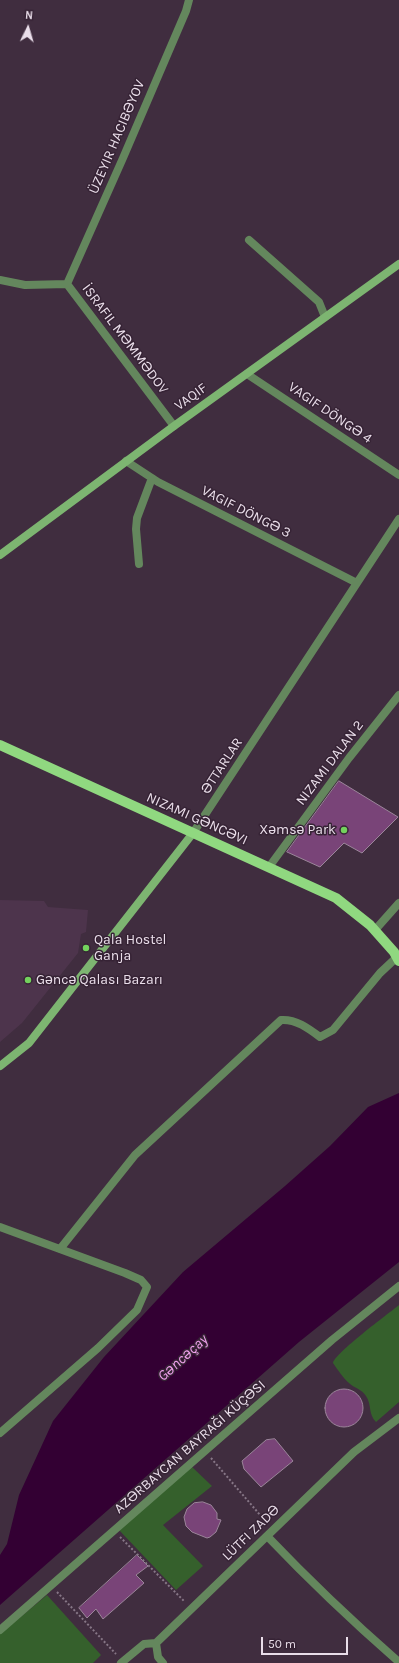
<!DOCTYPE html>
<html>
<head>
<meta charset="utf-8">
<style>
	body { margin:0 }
	#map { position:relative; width:399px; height:1663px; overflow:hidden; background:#402d3f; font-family:Karla,sans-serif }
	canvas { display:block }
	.north { position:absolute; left:8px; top:8px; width:40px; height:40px; -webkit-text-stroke:3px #362335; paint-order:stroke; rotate:5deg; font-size:11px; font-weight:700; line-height:16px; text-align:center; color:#eadeea }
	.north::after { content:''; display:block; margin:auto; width:14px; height:18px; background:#eadeea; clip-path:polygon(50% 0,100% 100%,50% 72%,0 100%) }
	.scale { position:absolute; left:261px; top:1637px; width:87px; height:18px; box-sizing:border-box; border:2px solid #eadeea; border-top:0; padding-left:5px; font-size:12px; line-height:14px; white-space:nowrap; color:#eadeea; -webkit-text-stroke:3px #362335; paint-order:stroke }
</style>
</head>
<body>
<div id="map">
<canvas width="399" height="1663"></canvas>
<div class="north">N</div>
<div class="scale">50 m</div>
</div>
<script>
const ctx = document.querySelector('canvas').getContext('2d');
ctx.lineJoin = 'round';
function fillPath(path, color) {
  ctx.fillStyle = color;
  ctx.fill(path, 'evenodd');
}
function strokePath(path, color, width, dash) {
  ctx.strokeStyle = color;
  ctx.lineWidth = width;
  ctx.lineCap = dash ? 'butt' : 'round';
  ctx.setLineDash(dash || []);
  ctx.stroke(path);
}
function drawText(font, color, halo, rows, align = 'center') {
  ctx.font = font + ' Karla,sans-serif';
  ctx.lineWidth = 3;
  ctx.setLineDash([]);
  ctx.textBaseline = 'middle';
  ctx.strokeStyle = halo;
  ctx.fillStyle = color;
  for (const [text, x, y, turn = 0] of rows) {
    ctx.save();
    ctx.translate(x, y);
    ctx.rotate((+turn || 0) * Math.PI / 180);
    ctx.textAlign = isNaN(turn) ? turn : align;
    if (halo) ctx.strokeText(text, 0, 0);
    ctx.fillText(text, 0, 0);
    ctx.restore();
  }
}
const built = new Path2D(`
	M0,900L44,901L48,907L88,910L86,932L81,934L78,953L22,1023L0,1042Z`);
const green = new Path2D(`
	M399,1305V1402L376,1422C368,1414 372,1405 366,1396C362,1389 354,1388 349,1383C343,1378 338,1370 333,1363C335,1353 388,1314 399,1305Z
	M191,1466L212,1486L163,1525L203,1566L176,1590L119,1530Z
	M47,1595L101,1655L93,1663H0V1634Z`);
const water = new Path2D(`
	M399,1093V1262L299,1342L0,1605V1555L7,1544L19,1495L53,1421L104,1357L183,1272L285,1186L330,1146L368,1107Z`);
const building = new Path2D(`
	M339,781L398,817L362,853L344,843L320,867L287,852Z
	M325 1408a19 19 0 1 1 38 0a19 19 0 1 1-38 0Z
	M275,1439L293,1461L261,1487L244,1469L242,1461L266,1440Z
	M203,1502L211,1505L217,1513V1519L221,1520L216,1532L210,1537L207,1538L192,1532L186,1526L184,1517L187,1509L194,1503Z
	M137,1555L148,1566L136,1575L144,1583L103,1619L96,1609L87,1618L79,1608Z`);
const path = new Path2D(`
	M211,1458L267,1523
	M120,1537L185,1602
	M57,1592L116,1654`);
const street = new Path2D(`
	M249,240L319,302L325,317
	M0,280L25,285L67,284
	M67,284L123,158L186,11L189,0
	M67,284L174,426
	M247,374L399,475
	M126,461L158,482L357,583
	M139,564L136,529L137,518L152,478
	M193,833L399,519
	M269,867L349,758L399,695
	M375,930L399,903
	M0,1227L125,1273L141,1280L147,1287L137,1310L98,1348L0,1433
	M60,1249L135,1155L281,1020C296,1019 308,1028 320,1037L333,1030L380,973L396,958
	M267,1536C309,1580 353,1622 399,1662
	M0,1630L332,1340L399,1286
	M156,1643L158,1657L163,1663
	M121,1663L144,1644L156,1643L354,1452L399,1418`);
const secondary = new Path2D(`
	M0,555L174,426L399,264
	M0,1066L29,1043L193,833`);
const primary = new Path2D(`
	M0,745L336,898L370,925L394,952L399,961`);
const markers = [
	[344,830,4,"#73d25d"],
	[86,948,4,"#73d25d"],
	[28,980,4,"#73d25d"]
];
const streetNames = [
	["ÜZEYIR HACIBƏYOV",117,137,-67],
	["İSRAFIL MƏMMƏDOV",125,339,53],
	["VAQIF",191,397,-36],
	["VAGIF DÖNGƏ 4",330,413,34],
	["VAGIF DÖNGƏ 3",246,512,27],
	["NIZAMI DALAN 2",330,763,-53],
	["ƏTTARLAR",222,766,-57],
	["NIZAMI GƏNCƏVI",197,819,24],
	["AZƏRBAYCAN BAYRAĞI KÜÇƏSI",190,1447,-41],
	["LÜTFI ZADƏ",251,1533,-44]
];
const poiNames = [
	["Xəmsə Park",336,830,"right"],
	["Qala Hostel",94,940],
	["Ganja",94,956],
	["Gəncə Qalası Bazarı",36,980]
];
const waterNames = [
	["Gəncəçay",183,1358,-42]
];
fillPath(built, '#4d344c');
fillPath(green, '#35602c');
fillPath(water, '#303');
fillPath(building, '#794478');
strokePath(building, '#9b859a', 1);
strokePath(path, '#867686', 2, [2, 2]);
strokePath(street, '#64875d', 8);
strokePath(secondary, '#7db571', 8);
strokePath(primary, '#90d880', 10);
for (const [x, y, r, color] of markers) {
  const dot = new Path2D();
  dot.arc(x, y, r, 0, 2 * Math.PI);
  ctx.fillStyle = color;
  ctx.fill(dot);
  strokePath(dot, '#362335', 1.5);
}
drawText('14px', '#eadeea', '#362335', streetNames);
drawText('14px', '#eadeea', '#362335', poiNames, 'left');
drawText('italic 15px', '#efa0ec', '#362335', waterNames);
</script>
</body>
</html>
